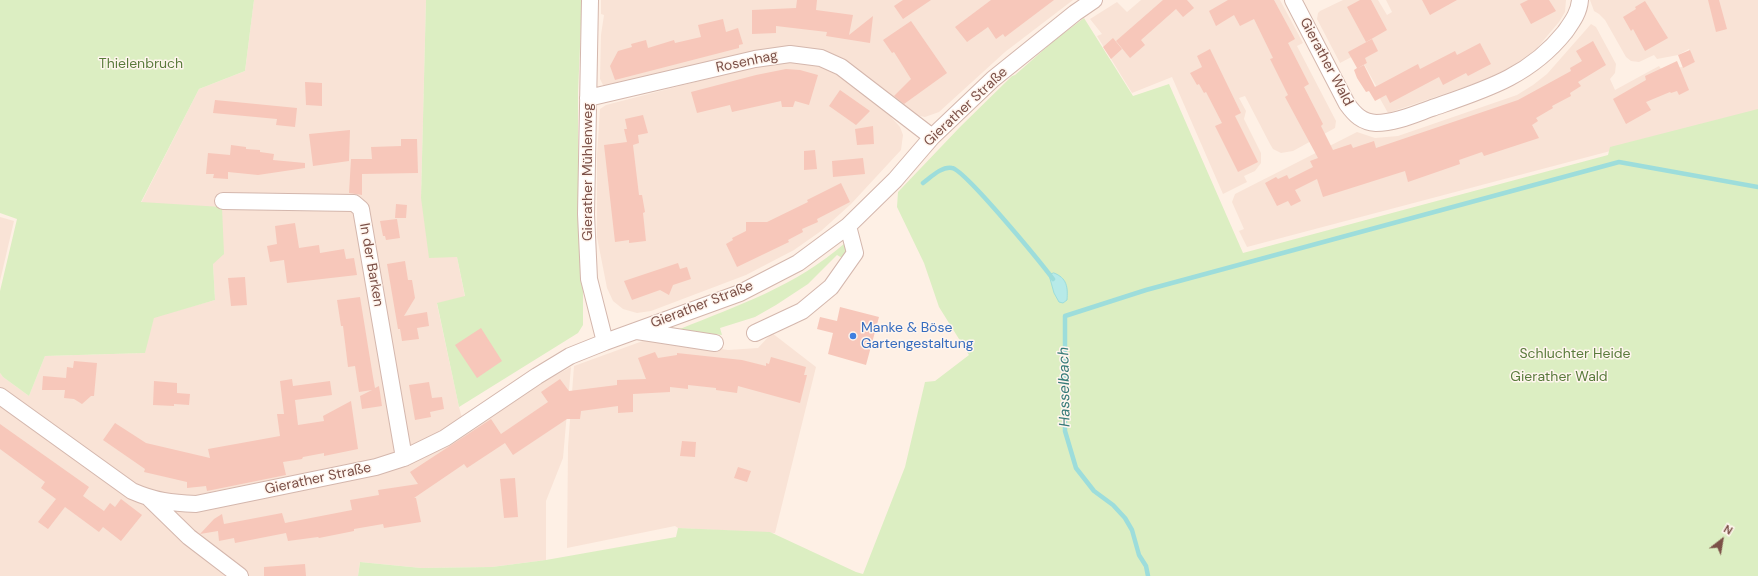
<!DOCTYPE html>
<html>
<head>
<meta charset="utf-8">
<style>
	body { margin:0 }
	#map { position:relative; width:1758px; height:576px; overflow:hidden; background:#fef0e5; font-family:"DM Sans",sans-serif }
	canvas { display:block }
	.north { position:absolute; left:1702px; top:520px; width:40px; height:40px; -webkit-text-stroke:3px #fff5ee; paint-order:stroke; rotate:31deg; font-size:11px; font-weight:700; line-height:16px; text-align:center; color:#7b5047 }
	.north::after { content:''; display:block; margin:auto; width:14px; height:18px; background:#7b5047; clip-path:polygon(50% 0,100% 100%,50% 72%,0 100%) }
</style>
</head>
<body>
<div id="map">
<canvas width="1758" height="576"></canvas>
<div class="north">N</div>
</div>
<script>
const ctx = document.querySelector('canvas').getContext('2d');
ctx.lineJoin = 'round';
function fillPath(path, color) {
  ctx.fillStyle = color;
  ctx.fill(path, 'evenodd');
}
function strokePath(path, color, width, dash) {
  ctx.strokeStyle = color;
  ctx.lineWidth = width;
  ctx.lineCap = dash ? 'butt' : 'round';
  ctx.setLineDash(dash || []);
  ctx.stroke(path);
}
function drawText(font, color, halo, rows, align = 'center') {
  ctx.font = font + ' "DM Sans",sans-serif';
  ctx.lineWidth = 3;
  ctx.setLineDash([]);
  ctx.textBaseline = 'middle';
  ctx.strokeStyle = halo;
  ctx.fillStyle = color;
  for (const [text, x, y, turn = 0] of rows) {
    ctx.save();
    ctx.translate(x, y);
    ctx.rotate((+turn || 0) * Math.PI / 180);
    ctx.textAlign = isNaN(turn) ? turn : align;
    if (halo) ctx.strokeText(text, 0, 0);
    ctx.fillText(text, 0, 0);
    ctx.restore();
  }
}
const residential = new Path2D(`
	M254,0H426L421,198L457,257L465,297L437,304L459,407L466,432L541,383L571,367L563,458L546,501V560L492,567L421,568L360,562L358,576H0V373L3,377L29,396L45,356L144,353L154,317L215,300L213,264L141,203L199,89L245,71Z
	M601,0H1073L1005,52L939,112L925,117L915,115L823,53L604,87L600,79L601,35L604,15L601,14Z
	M1141,0H1280L1303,43L1297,46L1336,121L1335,128L1293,151L1281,153L1273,149L1270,144L1245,96L1239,98L1246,111L1244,119L1261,153V163L1255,171L1244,176L1247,182L1223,194L1172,77L1132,93L1097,36L1102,34L1090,19L1117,2L1127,12Z
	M1343,0H1378L1387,15L1392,12L1386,0H1566L1565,12L1559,22L1537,48L1524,60L1497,76L1388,113L1374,88L1376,86L1364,64L1367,63L1361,52L1340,63L1317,19L1318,13L1320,11Z
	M1590,0H1758V112L1247,247L1239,231L1244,229L1232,202L1235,194L1357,132L1375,138L1398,136L1517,95L1533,85L1547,74L1591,24L1596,27L1616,64L1615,73L1610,79L1615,90L1659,66L1661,69L1683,67L1695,62L1689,49L1678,55L1657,59L1654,55L1639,62L1631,61L1626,57L1605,20L1599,14L1594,11Z
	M781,61L800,62L819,65L836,72L892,117H891L900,127L903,135L901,150L851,204L821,231L794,250L746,275L651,311L637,313L623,309L613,301L607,288L597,237V155L600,109L606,105L761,65Z
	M0,217L14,221L0,281Z
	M772,333L816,367L775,533L678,528L675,526L567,548L568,447L574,366L651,338L728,350L758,348Z`);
const green = new Path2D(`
	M0,0H254L245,71L199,89L141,202L222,207L224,254L213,264L215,300L154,318L145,353L45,356L29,396L3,377L0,373V291L17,219L0,213Z
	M426,0H582L578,93V212L583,286V325L578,333L459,407L437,303L465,296L457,257L429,258L421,198Z
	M1084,18L1133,96L1169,84L1243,253L1608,155L1610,147L1758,109V576H358L360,562L421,568L492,567L546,560L676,537L678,528L770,532L856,572L863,574L905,467L925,382L935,381L969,355L939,307L924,263L897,207L898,192L960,127L1012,76L1015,75L1056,39Z
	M845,243L849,247L846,260L837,255L808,284L776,305L755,317L720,328L722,335L688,331L680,329C739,305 796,286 845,243Z`);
const water = new Path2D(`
	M1054,273C1067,278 1068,287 1067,300L1063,303L1059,302L1054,293L1049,275Z`);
const stream = new Path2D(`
	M923,183C931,177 942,166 952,168C965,170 1041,263 1053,279
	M1148,576L1146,566L1139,555L1132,530L1125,518L1113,505L1094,491L1076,468L1065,431V316L1146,290L1619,162L1758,187`);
const building = new Path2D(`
	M797,0H817L816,10L853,15L849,35L873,16L870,43L826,36L827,32L776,26V33L752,34V10L796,8Z
	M903,0H931L903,19L894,6Z
	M991,0H1054L1005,37L1003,34L996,39L988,27L967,42L955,27Z
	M1163,0H1187L1194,8L1183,17L1176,9L1141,40L1145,45L1130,58L1116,41Z
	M1228,0H1274L1295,39L1288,43L1309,84L1304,87L1323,124L1321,126L1333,150L1351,144L1353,148L1374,141L1376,148L1518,100L1571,71L1570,68L1582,61L1576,51L1593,41L1606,65L1578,82L1581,86L1570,93L1571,96L1552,106L1553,108L1536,118L1538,121L1532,125L1539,138L1484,156L1482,152L1459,160L1460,164L1408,182L1405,171L1323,197L1317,179L1295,190L1301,201L1291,206L1288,201L1277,206L1265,183L1276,177L1278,179L1287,175L1289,179L1313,167L1310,161L1318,158L1285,97L1288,95L1270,59L1273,58L1254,19L1240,26L1234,15L1216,26L1209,11Z
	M1360,0H1371L1387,30L1366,42L1347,7Z
	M1422,0H1457L1430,15Z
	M1528,0H1549L1556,11L1531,24L1520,4Z
	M1708,0H1719L1727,29L1716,32Z
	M1645,1L1668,38L1645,51L1633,29L1631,31L1623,17L1636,9L1635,7Z
	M723,19L726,32L738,28L743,44L739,45V48L615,80L610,66L618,51L632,47L631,44L646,40L648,48L674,40L675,43L701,37L698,25Z
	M911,21L947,73L904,104L894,96L911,79L894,52L892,53L883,40Z
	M1113,38L1122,49L1111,59L1103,47Z
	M1372,39L1378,51L1365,58L1367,63L1358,68L1364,65L1375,87L1418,64L1420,69L1455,51L1457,55L1480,43L1491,64L1468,76L1466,73L1443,85L1439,77L1390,103L1386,95L1375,101L1369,91L1366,92L1357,78L1354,70L1357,68L1348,52Z
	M1210,49L1241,113L1235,116L1258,162L1238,172L1215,126L1222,123L1206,92L1204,93L1199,84L1197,85L1190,73L1202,67L1197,56Z
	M1690,50L1695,62L1683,68L1678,55Z
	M1677,61L1689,90L1679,95L1677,91L1671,93L1670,92L1646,102L1651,110L1626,124L1613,99L1646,80L1645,76Z
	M786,69L800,70L818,75L809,105L795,101L793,107H782L781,101L732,112L730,105L697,113L691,92L756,75Z
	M305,82L322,83V106L306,105Z
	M840,90L870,111L856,125L829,106Z
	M215,100L297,108L295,127L276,125L277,119L213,113Z
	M643,115L648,133L638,135L639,143L633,145L639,195H642L645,212L643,213L646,241L629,243V240L615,242L604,145L627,142L624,129H627L625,119Z
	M873,126L874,144L857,145L855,129Z
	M350,130L349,161L313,166L309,134Z
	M401,139H417L418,173L362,174V195L349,193L351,159H372L371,147L401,146Z
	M231,145L246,147V149L260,150V152L274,154L273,160L305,163V168L258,175L228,172V179L213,178L214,174H206L208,153L230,155Z
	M815,150L817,169L804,170V151Z
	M863,158L865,174L833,177L832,161Z
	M841,183L850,202L817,219L818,222L802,229L803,232L788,240L789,242L737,267L726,244L733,240L732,238L746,231V222H767L808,202L807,200Z
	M396,204L407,205L406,218H395Z
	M397,219L400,238L386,240L385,236H383L380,221Z
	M295,223L299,248L319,245L320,253L344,249L346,259L354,258L357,275L287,283L284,260L270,262L267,246L277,244L275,226Z
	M405,261L408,280H412L415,298L404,316L427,312L429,326L417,328L419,339L402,341L400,329H398L387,264Z
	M678,263L680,269L687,267L691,279L673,285L669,295L660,290L632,300L624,281Z
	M245,277L247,305L231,306L228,278Z
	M360,297L373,377L375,388L379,386L382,406L362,409L360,396L372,390L359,392L355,366L348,367L343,326H341L337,300Z
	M840,307L879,317L866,365L828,354L833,333L817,329L820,317L837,321Z
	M481,328L502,361L477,378L455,345Z
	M655,352L658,358L677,355V353L742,360L766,366V363L769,364L771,357L806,367L804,375H807L800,403L738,386L737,393L716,390V388L688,385V389L670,387V392L633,394V412L618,413V406L581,411L580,419H567L513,455L505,443L467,468L464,464L414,498H416L421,522L384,528L383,524L354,529V531L319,538L318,537L288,541L286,533L235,543L234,538L219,541L218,531L200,534L214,519L222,514L224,524L282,513L285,523L352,510L350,500L379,495L378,490L418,484L410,472L491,419L501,434L548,402L541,392L560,379L569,391L617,385V380L646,379L638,358Z
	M74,361L97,363L94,396H91L82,404L74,399L64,398L65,390H42L43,376L66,378L67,367L73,368Z
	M292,379L293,386L330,381L332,395L295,400L298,425L324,421L323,416L351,401L358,449L324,456V453L303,457L302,459L283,462L286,475L207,491L206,486L187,488V482L144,472L145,469L103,440L115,423L146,443L210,458L208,449L280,436L277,414H284L280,381Z
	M154,381L177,383V393L190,394L189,405L174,404V406L153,405Z
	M429,382L432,398L442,397L444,409L430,412L431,417L415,420L409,385Z
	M0,424L89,487L83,496L104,511L110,503L115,507L121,499L142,515L121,541L103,527L99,532L65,507L48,529L38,522L56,499L41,488L45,482L0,449Z
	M682,441L696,442L695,457L680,456Z
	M738,467L751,471L747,482L734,478Z
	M515,478L518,517L504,518L500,479Z
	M305,564L306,576H264V567Z`);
const minor = new Path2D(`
	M590,0L586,214L589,279L605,342
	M1293,0L1347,104C1355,115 1362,122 1376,123C1395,123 1415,114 1432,108C1484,90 1529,77 1565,32C1572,22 1579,13 1580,0
	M588,98L755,59L790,54L821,58L841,67L932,137
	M223,201L354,203L361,209L404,458
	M637,331L715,343
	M755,333L802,311L831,287L855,253L848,226
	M0,396L132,491C155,501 171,503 196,504L376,467L404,458L445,438L537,376L570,356L605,342L740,293L798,263L848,226L895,180L932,137L993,79L1075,13L1094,0
	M150,499L189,537L240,576`);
const markers = [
	[853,336,4,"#3f7fe0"]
];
const streetNames = [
	["Rosenhag",747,62,-12],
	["Gierather Wald",1326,62,62],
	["Gierather Straße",966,107,-43],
	["Gierather Mühlenweg",588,172,-90],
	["In der Barken",371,265,80],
	["Gierather Straße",702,305,-21],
	["Gierather Straße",318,479,-12]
];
const parkNames = [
	["Thielenbruch",141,64],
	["Schluchter Heide",1575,354],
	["Gierather Wald",1559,377]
];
const shopNames = [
	["Manke & Böse",861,328],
	["Gartengestaltung",861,344]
];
const waterNames = [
	["Hasselbach",1065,387,-91]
];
fillPath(residential, '#f9e3d6');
fillPath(green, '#dceec2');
fillPath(water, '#b7eae8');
strokePath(water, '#9ddddb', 1);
strokePath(stream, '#9ddddb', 4.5);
fillPath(building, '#f7c7ba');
strokePath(minor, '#d4b7ad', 18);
strokePath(minor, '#fff', 16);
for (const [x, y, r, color] of markers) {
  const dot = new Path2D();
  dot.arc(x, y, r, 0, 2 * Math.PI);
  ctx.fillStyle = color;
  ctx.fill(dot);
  strokePath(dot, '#fff5ee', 1.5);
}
drawText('14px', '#7b5047', '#fff5ee', streetNames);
drawText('14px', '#5a7b3c', '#fff5ee', parkNames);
drawText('14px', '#366cbe', '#fff5ee', shopNames, 'left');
drawText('italic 15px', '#367a78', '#fff5ee', waterNames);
</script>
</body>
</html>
